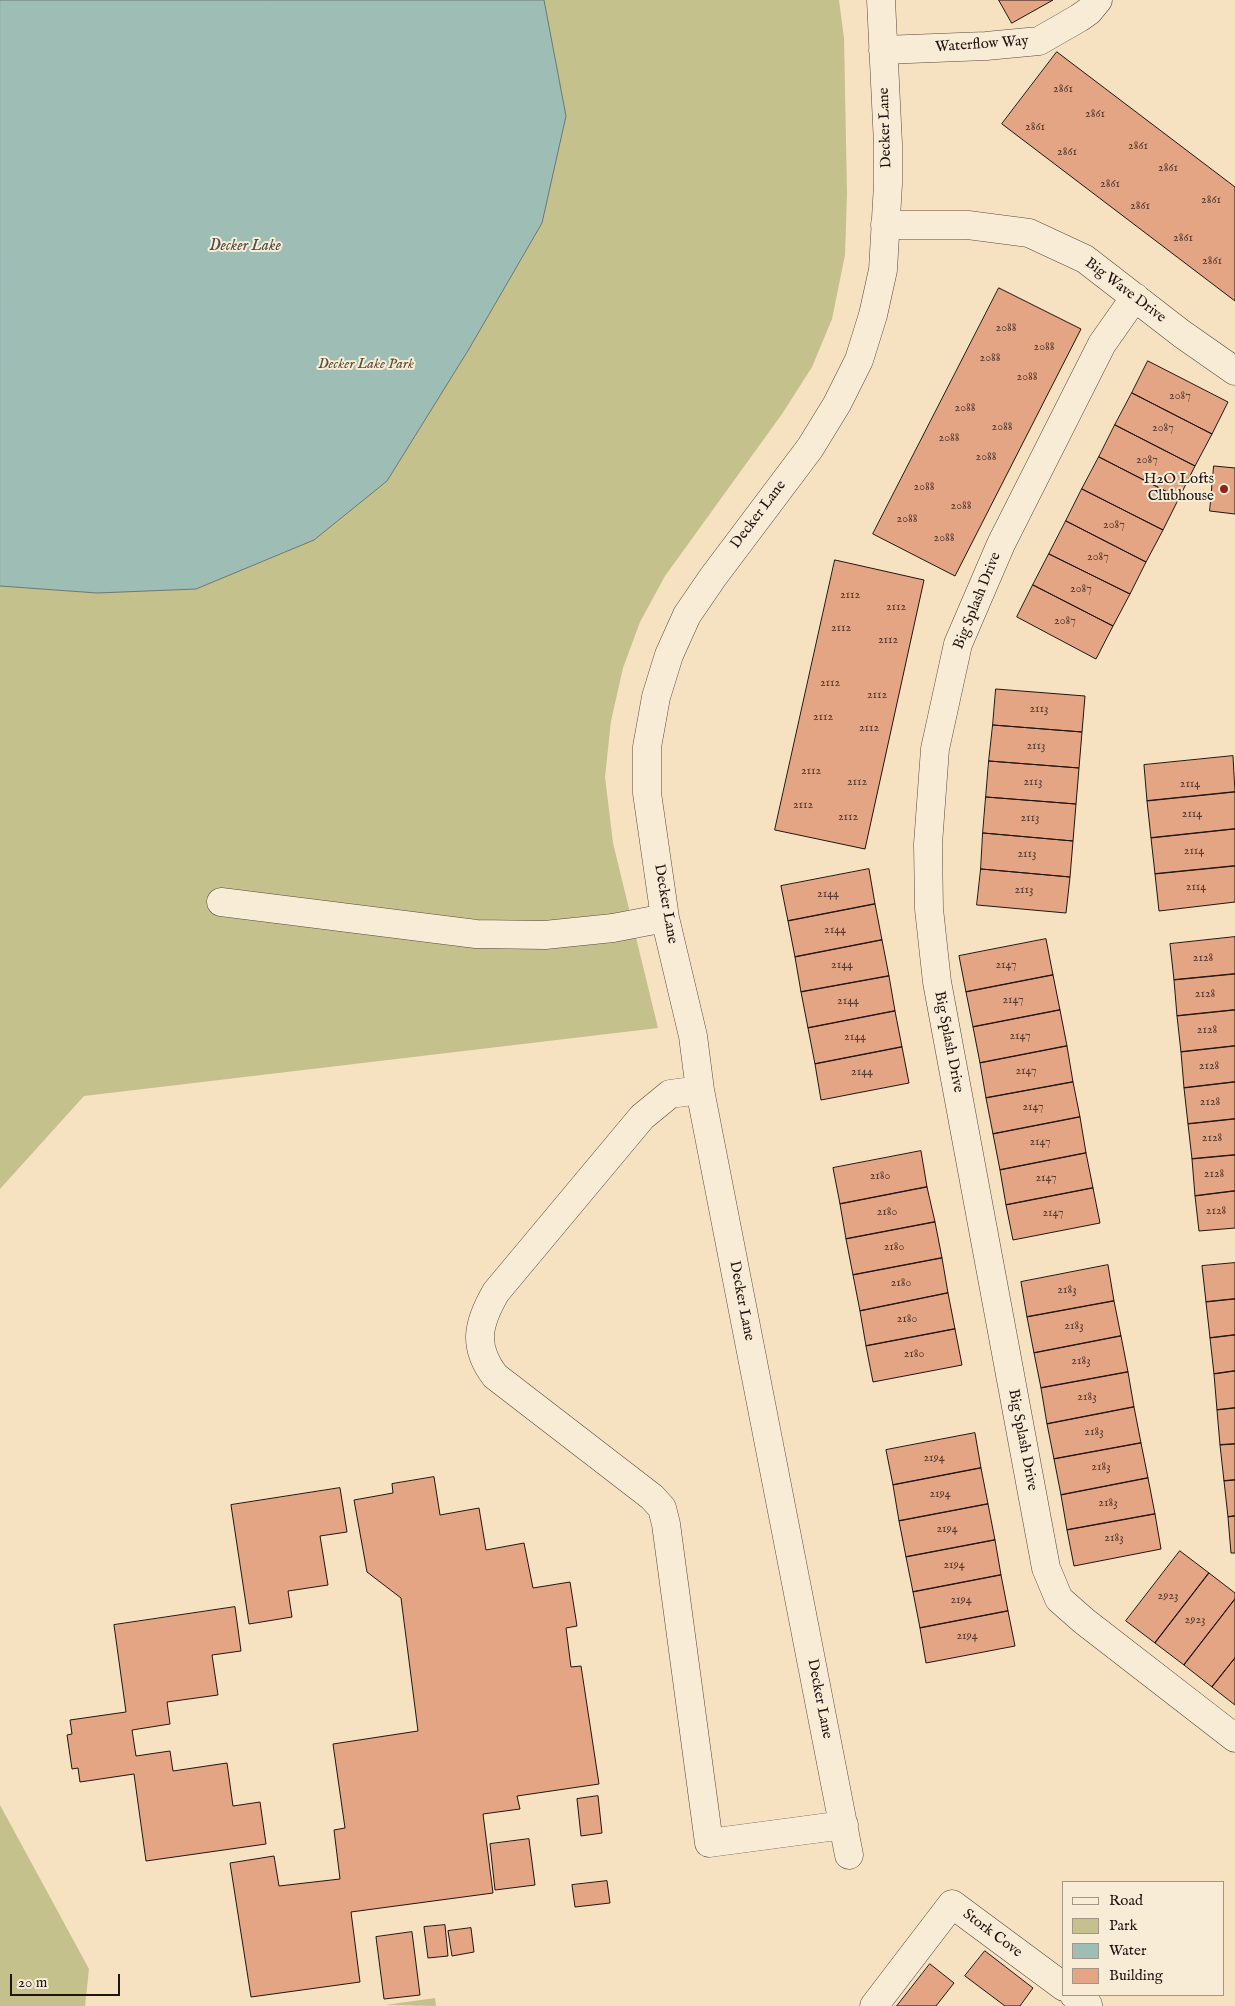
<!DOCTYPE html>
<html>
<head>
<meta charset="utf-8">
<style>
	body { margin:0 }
	#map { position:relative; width:1235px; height:2006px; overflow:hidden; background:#f6e1c0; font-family:"IM FELL English",serif }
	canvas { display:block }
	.legend { position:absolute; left:1062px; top:1881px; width:162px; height:115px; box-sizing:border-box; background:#f9ecd6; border:1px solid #a39687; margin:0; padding:6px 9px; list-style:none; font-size:15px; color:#211511 }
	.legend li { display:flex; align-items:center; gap:10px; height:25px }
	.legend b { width:25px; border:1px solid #a39687 }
	.scale { position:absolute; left:10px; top:1974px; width:110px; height:22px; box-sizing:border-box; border:2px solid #211511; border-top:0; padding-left:6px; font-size:15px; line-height:18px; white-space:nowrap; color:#211511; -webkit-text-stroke:4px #f9ecd6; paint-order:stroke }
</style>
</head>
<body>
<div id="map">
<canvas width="1235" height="2006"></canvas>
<ul class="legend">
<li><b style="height:6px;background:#f9ecd6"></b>Road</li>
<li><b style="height:14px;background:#c4c18d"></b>Park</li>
<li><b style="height:14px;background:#9dbdb5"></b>Water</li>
<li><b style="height:14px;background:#e4a585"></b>Building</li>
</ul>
<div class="scale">20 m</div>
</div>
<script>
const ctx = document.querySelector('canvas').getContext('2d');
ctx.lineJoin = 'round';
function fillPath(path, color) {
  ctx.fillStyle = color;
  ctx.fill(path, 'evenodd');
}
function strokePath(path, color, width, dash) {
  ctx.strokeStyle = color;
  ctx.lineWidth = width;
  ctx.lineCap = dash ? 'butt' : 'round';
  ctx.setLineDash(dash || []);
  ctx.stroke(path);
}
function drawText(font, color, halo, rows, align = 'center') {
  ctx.font = font + ' "IM FELL English",serif';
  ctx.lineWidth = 4;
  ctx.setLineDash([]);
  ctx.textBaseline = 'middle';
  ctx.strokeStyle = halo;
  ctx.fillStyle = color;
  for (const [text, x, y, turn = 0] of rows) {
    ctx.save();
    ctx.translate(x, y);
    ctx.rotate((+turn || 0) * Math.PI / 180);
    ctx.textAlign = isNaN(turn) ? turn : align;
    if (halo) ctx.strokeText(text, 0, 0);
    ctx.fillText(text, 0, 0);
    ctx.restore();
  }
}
const green = new Path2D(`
	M0,0H839L844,38L847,194L845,255L832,319L812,367L782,414L665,576L640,622L623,668L611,721L605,777L613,843L658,1028L84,1096L0,1189Z
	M0,1805L89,1969L85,2006H0Z
	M435,1998L436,2006L385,2005Z`);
const water = new Path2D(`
	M0,0H544L566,116L542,223L469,349L387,481L314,540L196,589L97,593L0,586Z`);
const building = new Path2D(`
	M999,0H1053L1012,23Z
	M1057,52L1235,187V301L1002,124Z
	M999,288L1081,329L955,576L873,534Z
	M1148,361L1228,402L1212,434L1132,393Z
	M1132,393L1212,434L1195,466L1115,425Z
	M1115,425L1195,466L1179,498L1099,457Z
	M1099,457L1179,498L1163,530L1082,489Z
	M1214,466L1235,468V514L1210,511Z
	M1082,489L1163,530L1146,562L1066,521Z
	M1066,521L1146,562L1130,594L1049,554Z
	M1049,554L1130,594L1113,626L1033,585Z
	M835,560L924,580L865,849L775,830Z
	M1033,585L1113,626L1096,659L1017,617Z
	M996,689L1085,696L1082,732L993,725Z
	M993,725L1082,732L1079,768L989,761Z
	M1233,756L1235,792L1147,801L1144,765Z
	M989,761L1079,768L1076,804L986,797Z
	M1235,792V829L1151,838L1147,801Z
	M986,797L1076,804L1073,841L983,833Z
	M1235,829V866L1155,874L1151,838Z
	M983,833L1073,841L1070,877L981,869Z
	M1235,866V902L1159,911L1155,874Z
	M869,869L875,904L788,921L781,886Z
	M981,869L1070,877L1066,913L977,905Z
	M875,904L882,940L795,957L788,921Z
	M1235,937V974L1174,980L1170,944Z
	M1046,939L1053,975L966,992L959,956Z
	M882,940L889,976L801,992L795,957Z
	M1235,974V1010L1177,1016L1174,980Z
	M1053,975L1060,1010L973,1027L966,992Z
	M889,976L895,1011L808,1028L801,992Z
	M1060,1010L1067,1046L980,1063L973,1027Z
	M1235,1010V1046L1181,1052L1177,1016Z
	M895,1011L902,1047L815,1064L808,1028Z
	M1067,1046L1073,1082L986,1098L980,1063Z
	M1235,1046V1082L1184,1088L1181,1052Z
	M902,1047L909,1083L821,1100L815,1064Z
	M1073,1082L1080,1117L993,1134L986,1098Z
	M1235,1082V1119L1188,1124L1184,1088Z
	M1080,1117L1086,1153L1000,1170L993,1134Z
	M1235,1119V1155L1192,1159L1188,1124Z
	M921,1151L927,1187L840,1204L833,1168Z
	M1086,1153L1093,1188L1006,1205L1000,1170Z
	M1235,1155V1191L1195,1196L1192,1159Z
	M927,1187L935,1222L846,1239L840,1204Z
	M1093,1188L1100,1223L1013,1240L1006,1205Z
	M1235,1191V1228L1199,1231L1195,1196Z
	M935,1222L942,1258L853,1275L846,1239Z
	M942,1258L948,1293L860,1311L853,1275Z
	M1235,1263V1299L1206,1302L1202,1266Z
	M1108,1265L1114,1301L1027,1317L1021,1282Z
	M948,1293L955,1329L866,1346L860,1311Z
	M1235,1299V1335L1210,1338L1206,1302Z
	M1114,1301L1121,1336L1034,1353L1027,1317Z
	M955,1329L962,1365L873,1382L866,1346Z
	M1235,1335V1371L1214,1374L1210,1338Z
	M1121,1336L1128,1372L1041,1388L1034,1353Z
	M1235,1371V1408L1217,1410L1214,1374Z
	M1128,1372L1134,1407L1047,1424L1041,1388Z
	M1134,1407L1141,1443L1054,1459L1047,1424Z
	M1235,1408V1444L1220,1445L1217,1410Z
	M975,1433L981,1468L893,1485L886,1450Z
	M1141,1443L1148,1478L1061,1495L1054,1459Z
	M1235,1444V1480L1224,1481L1220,1445Z
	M981,1468L988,1504L899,1521L893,1485Z
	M434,1477L440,1515L479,1508L486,1550L524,1543L533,1588L570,1582L577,1626L566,1628L571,1667L581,1666L599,1784L517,1796L520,1809L483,1814L493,1893L351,1912L360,1982L251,1997L230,1863L274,1856L279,1886L340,1879L334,1830L345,1828L333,1744L418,1731L401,1598L367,1572L354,1500L393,1493L392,1484Z
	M1148,1478L1155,1514L1067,1530L1061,1495Z
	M1235,1480V1516L1228,1517L1224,1481Z
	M340,1488L347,1532L320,1536L328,1585L288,1591L292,1617L249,1624L231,1505Z
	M988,1504L995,1540L906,1557L899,1521Z
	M1155,1514L1161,1549L1074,1566L1067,1530Z
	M1235,1516V1553H1231L1228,1517Z
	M995,1540L1001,1575L913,1592L906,1557Z
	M1180,1551L1209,1573L1155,1643L1126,1621Z
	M1209,1573L1235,1593V1599L1184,1665L1155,1643Z
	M1001,1575L1008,1611L920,1628L913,1592Z
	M1235,1599V1658L1212,1687L1184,1665Z
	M235,1607L241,1651L212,1655L218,1695L167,1702L170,1724L132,1730L136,1756L170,1751L173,1771L227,1763L233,1806L260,1802L266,1844L146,1861L134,1774L80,1782L78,1768L72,1769L67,1735L72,1734L70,1720L126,1712L114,1625Z
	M1008,1611L1015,1646L926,1663L920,1628Z
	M1235,1658V1705L1212,1687Z
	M598,1796L602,1833L581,1836L577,1799Z
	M529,1839L535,1885L495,1890L490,1844Z
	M607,1881L610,1903L575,1907L572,1885Z
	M445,1925L448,1956L428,1958L424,1927Z
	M471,1928L474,1952L452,1956L448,1931Z
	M412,1932L420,1995L384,1999L376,1937Z
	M985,1951L1033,1988L1020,2006H1005L965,1976Z
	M930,1964L954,1983L936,2006H897Z`);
const minor = new Path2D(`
	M883,50L986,46L1039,41L1079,18L1089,11L1098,0
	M885,225H968L1029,233L1085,259L1182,334L1235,371
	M1135,297L1102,344L1001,544L958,644L935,749L928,844L929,909L937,982L1046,1568L1059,1599L1084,1621L1235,1738
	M221,902L476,934L545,935L613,928L665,918
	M700,1090L670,1094L642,1117L496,1292C478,1323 472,1346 495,1376L652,1497L662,1508L666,1524L709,1843L844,1825
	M849,1855L700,1090L693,1036L665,918L647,793V747L656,697L669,655L687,615L713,577L810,448L837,404L859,360L873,315L883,270L888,184V144L881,0
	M1074,1995L1088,2005
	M874,2006L952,1904L1064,1987`);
const markers = [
	[1224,489,5,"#8f2418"]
];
const numberNames = [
	["2861",1063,90],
	["2861",1095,115],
	["2861",1035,128],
	["2861",1138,147],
	["2861",1067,153],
	["2861",1168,169],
	["2861",1110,185],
	["2861",1211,201],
	["2861",1140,207],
	["2861",1183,239],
	["2861",1212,262],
	["2088",1006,329],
	["2088",1044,348],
	["2088",990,359],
	["2088",1027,378],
	["2087",1180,397],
	["2088",965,409],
	["2088",1002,428],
	["2087",1163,429],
	["2088",949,439],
	["2088",986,458],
	["2087",1147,461],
	["2088",924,488],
	["2088",961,507],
	["2088",907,520],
	["2087",1114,526],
	["2088",944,539],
	["2087",1098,558],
	["2087",1081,590],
	["2112",850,596],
	["2112",896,608],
	["2087",1065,622],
	["2112",841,629],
	["2112",888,641],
	["2112",830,684],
	["2112",877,696],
	["2113",1039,710],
	["2112",823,718],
	["2112",869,729],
	["2113",1036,747],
	["2112",811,772],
	["2112",857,783],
	["2113",1033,783],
	["2114",1190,785],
	["2112",803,806],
	["2114",1192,815],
	["2112",848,818],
	["2113",1030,819],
	["2114",1194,852],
	["2113",1027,855],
	["2114",1196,888],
	["2113",1024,891],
	["2144",828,895],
	["2144",835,931],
	["2128",1203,959],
	["2144",842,966],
	["2147",1006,966],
	["2128",1205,995],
	["2147",1013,1001],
	["2144",848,1002],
	["2128",1207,1031],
	["2147",1020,1037],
	["2144",855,1038],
	["2128",1209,1067],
	["2147",1026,1072],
	["2144",862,1073],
	["2128",1210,1103],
	["2147",1033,1108],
	["2128",1212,1139],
	["2147",1040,1143],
	["2128",1214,1175],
	["2180",880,1177],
	["2147",1046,1179],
	["2128",1216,1212],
	["2180",887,1213],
	["2147",1053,1214],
	["2180",894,1248],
	["2180",901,1284],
	["2183",1067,1291],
	["2180",907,1320],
	["2183",1074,1327],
	["2180",914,1355],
	["2183",1081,1362],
	["2183",1087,1398],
	["2183",1094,1433],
	["2194",934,1459],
	["2183",1101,1468],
	["2194",940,1495],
	["2183",1108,1504],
	["2194",947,1530],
	["2183",1114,1539],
	["2194",954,1566],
	["2923",1168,1597],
	["2194",961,1601],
	["2923",1195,1621],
	["2194",967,1637]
];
const streetNames = [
	["Waterflow Way",982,45,-4],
	["Decker Lane",886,128,-92],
	["Big Wave Drive",1125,291,37],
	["Decker Lane",759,515,-53],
	["Big Splash Drive",978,601,-68],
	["Decker Lane",665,904,80],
	["Big Splash Drive",948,1042,79],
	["Decker Lane",741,1301,79],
	["Big Splash Drive",1022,1440,79],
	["Decker Lane",819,1699,79],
	["Stork Cove",992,1934,37]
];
const parkNames = [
	["Decker Lake Park",366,365]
];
const poiNames = [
	["H2O Lofts",1214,480],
	["Clubhouse",1214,497]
];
const waterNames = [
	["Decker Lake",245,247]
];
fillPath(green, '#c4c18d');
fillPath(water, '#9dbdb5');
strokePath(water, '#6b7a73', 1);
fillPath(building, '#e4a585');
strokePath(building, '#211511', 1);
strokePath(minor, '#56483d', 29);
strokePath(minor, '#f9ecd6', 28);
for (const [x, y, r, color] of markers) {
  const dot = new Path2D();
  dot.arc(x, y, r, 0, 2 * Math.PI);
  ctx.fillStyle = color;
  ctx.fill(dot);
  strokePath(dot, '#f9ecd6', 2);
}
drawText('12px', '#52392e', null, numberNames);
drawText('15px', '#211511', '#f9ecd6', streetNames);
drawText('italic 15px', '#5a513c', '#f9ecd6', parkNames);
drawText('15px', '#211511', '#f9ecd6', poiNames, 'right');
drawText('italic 16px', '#4c504a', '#f9ecd6', waterNames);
</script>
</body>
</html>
